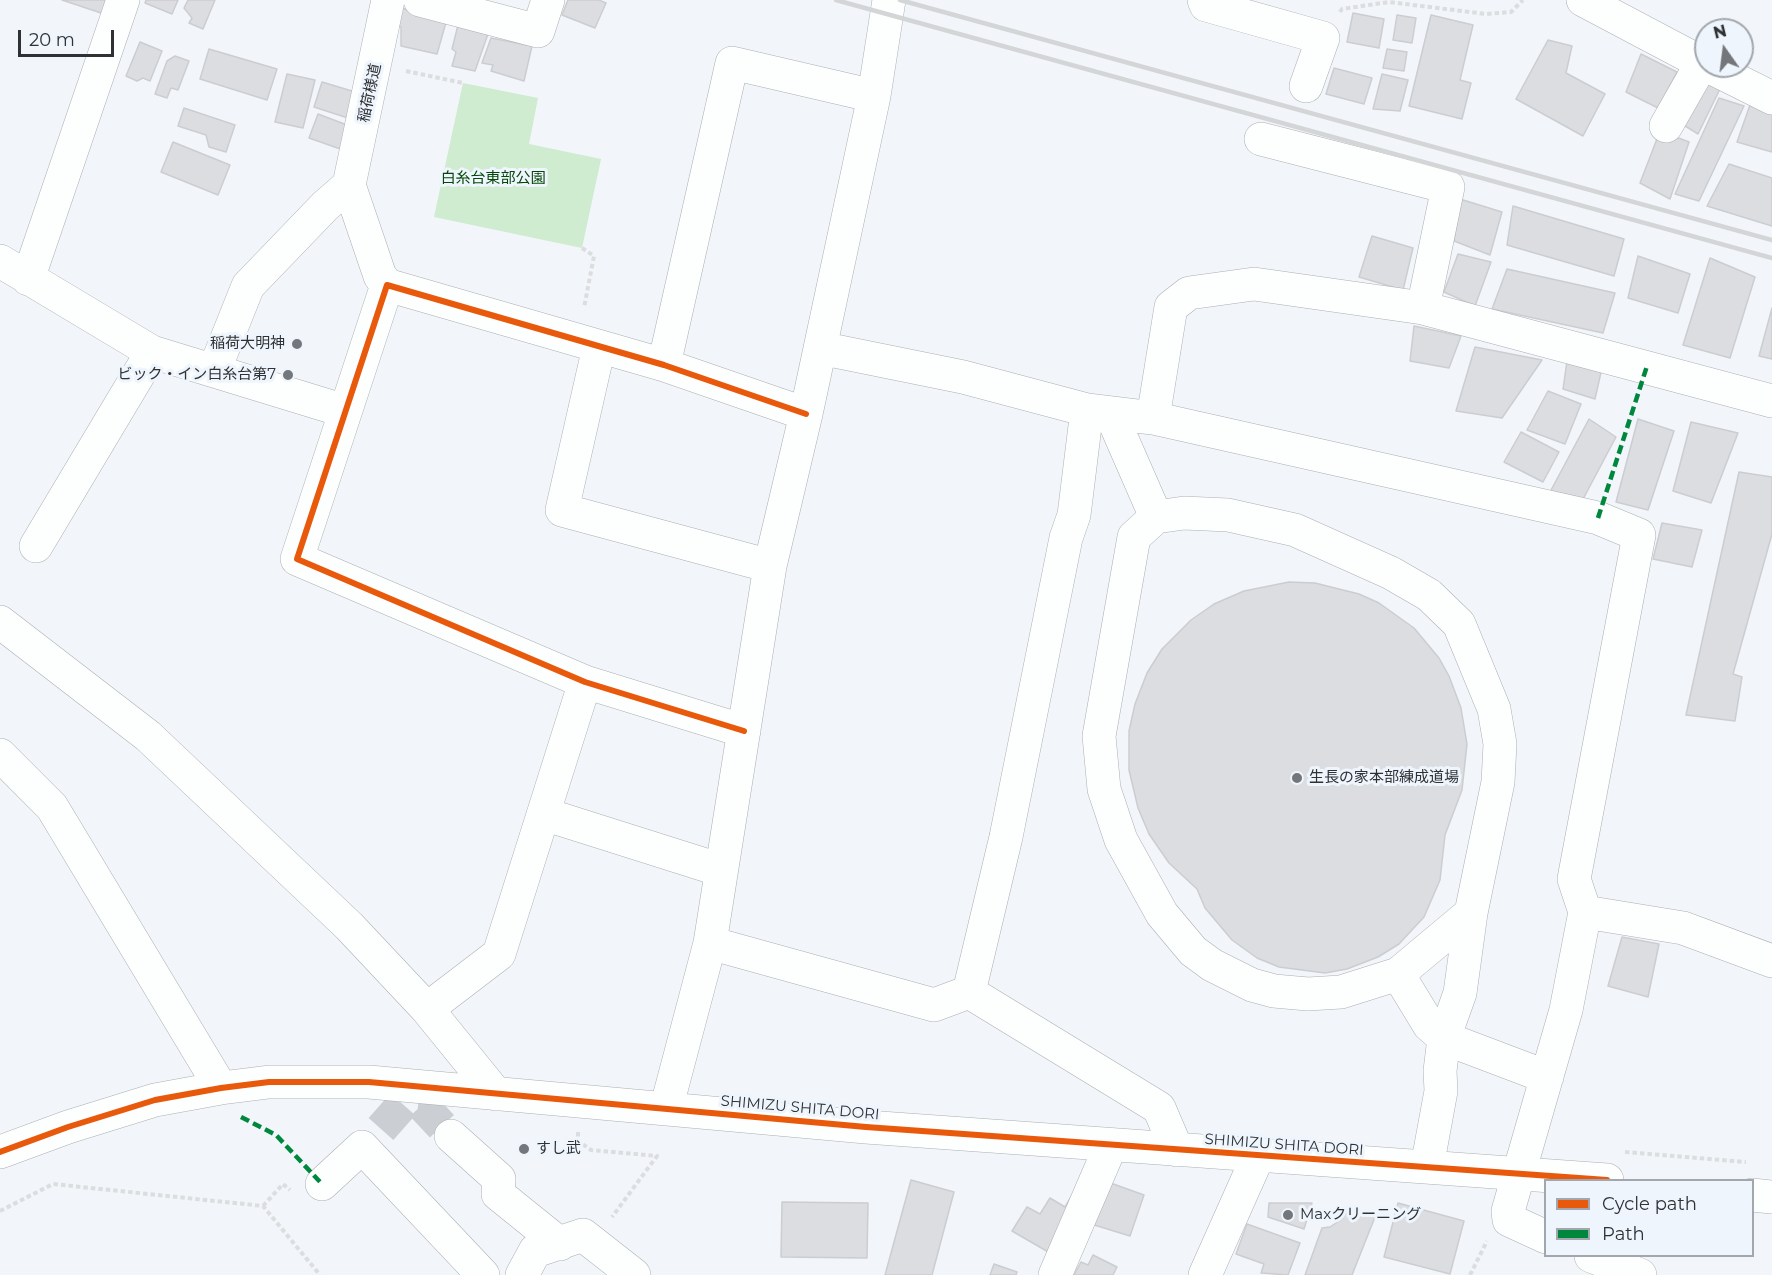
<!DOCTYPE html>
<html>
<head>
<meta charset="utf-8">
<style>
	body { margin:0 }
	#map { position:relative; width:1772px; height:1275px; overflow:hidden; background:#f2f5fa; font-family:Montserrat,sans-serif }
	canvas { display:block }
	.legend { position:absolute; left:1544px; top:1179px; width:210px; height:78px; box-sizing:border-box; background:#eef5fd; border:2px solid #a2a7ad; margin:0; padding:8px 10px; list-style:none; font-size:18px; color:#2f3235 }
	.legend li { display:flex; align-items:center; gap:12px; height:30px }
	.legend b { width:30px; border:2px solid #a2a7ad }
	.north { position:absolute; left:1694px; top:18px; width:60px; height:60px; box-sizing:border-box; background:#eef5fd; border:2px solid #a2a7ad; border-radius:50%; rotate:346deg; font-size:16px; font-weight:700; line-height:24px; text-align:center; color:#2f3235 }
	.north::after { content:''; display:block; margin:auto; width:21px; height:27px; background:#73767a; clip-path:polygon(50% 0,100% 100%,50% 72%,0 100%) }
	.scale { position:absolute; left:18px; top:30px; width:96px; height:27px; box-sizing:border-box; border:3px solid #2f3235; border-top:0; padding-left:8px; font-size:18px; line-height:21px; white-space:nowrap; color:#2f3235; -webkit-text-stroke:4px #eef5fd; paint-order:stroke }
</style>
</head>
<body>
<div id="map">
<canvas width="1772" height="1275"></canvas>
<ul class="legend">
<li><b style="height:8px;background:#e8590c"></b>Cycle path</li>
<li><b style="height:8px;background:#00873e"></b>Path</li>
</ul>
<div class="north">N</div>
<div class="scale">20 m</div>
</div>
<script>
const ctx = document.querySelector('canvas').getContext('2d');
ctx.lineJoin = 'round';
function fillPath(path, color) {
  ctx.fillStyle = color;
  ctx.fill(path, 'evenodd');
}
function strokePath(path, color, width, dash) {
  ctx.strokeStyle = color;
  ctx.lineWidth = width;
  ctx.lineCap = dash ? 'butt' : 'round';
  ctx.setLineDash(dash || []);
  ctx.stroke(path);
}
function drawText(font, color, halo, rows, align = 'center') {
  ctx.font = font + ' Montserrat,"Noto Sans JP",sans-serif';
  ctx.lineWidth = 6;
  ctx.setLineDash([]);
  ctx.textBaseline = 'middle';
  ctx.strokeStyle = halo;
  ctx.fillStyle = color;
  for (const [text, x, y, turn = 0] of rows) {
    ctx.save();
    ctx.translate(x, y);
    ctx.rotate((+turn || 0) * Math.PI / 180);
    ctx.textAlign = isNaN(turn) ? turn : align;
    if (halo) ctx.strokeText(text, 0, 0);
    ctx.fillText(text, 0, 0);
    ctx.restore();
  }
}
const green = new Path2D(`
	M463,83L538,98L529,144L601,159L582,248L434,217Z`);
const building = new Path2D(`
	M62,0H110L107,15Z
	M146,0H178L172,14L145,3Z
	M188,0H215L203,29L189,23L192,18L184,8Z
	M568,0H599L606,3L595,28L562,15Z
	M396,7L447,19L437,54L401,46V27L395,24Z
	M1353,13L1384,19L1379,48L1347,42Z
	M1397,15L1416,18L1412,43L1393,40Z
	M1431,15L1473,25L1460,80L1471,83L1462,119L1409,106Z
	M458,25L488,34L475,71L452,66L456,52L452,49Z
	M491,38L532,46L524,81L491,71L493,65L482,63Z
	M1548,40L1572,46L1566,73L1605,94L1583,136L1516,99Z
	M140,42L162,51L150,81L143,78L137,81L126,76Z
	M209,49L277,69L267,100L200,79Z
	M1387,49L1407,52L1404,71L1383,68Z
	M1641,54L1677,72L1658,108L1626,92Z
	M175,56L189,61L178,90L171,88L167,98L155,94L167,61Z
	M1334,68L1372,78L1364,104L1326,94Z
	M287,74L315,80L303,128L275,122Z
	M1382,74L1408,80L1400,111L1373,109Z
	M1700,80L1720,89L1698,134L1682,124Z
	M322,82L362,94L354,120L314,107Z
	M1719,98L1744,106L1699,201L1675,194Z
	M1750,105L1772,115V152L1737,142Z
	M184,108L235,125L226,152L209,147L206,135L178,126Z
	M318,114L355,128L346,151L309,138Z
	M1660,131L1689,142L1670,199L1640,183Z
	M173,142L230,165L218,195L161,172Z
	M1729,164L1772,178V226L1707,206Z
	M1460,199L1502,212L1490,255L1454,241Z
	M1513,206L1624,239L1614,276L1507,245Z
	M1372,236L1413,248L1403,290L1359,277Z
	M1458,254L1491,262L1475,306L1444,292Z
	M1638,256L1690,274L1678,313L1628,298Z
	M1710,258L1755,277L1730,358L1683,345Z
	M1507,269L1615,293L1603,333L1492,309Z
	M1772,308V359L1759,356Z
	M1414,326L1461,336L1449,368L1410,361Z
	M1475,347L1542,360L1502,418L1456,411Z
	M1567,361L1602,368L1595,399L1563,389Z
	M1548,391L1581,404L1565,444L1527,430Z
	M1589,419L1616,437L1581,503L1550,492Z
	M1638,419L1674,431L1648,510L1616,502Z
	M1691,422L1738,433L1711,503L1673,491Z
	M1521,432L1559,452L1543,482L1504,462Z
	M1739,472L1772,477V534L1733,674L1742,677L1735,721L1686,715Z
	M1662,523L1702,530L1692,567L1653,559Z
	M1289,582L1315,583L1359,594L1379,603L1414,628L1439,658L1449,676L1461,708L1467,744L1462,790L1445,835L1440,880L1424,917L1399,944L1378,957L1347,969L1325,973L1279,967L1257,958L1232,940L1205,908L1197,889L1169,863L1149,834L1138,808L1129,770V731L1135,704L1147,673L1162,649L1191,620L1214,604L1244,591Z
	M1622,937L1659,944L1648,997L1608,986Z
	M911,1180L954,1192L932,1275H885Z
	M1105,1181L1144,1195L1130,1236L1091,1224Z
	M1078,1185L1050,1253L1012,1231L1027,1207L1040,1214L1050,1198L1065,1207Z
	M782,1202L868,1203L867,1258L781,1257Z
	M1269,1203H1312L1304,1229L1268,1217Z
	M1398,1203L1464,1221L1450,1274L1384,1257Z
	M1347,1211L1377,1212L1352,1275H1305L1322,1228L1330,1227L1342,1219Z
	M1247,1224L1300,1243L1288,1275L1261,1273L1264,1264L1236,1254Z
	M1093,1255L1117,1267L1113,1275H1074L1081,1262L1088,1265Z
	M994,1264L1017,1272L1016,1275H990Z`);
const minorTunnel = new Path2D(`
	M381,1129L404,1103L422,1105L451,1136`);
const path = new Path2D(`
	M1340,12L1342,9L1389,2L1486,14L1511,12L1523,0
	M406,71L463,83
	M582,248L594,256L584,308
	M578,1132V1141L591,1150L657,1156L612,1217
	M1625,1152L1746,1162
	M263,1206L283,1184L290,1190
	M0,1211L53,1184L263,1206L320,1275
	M1470,1275L1487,1241`);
const minor = new Path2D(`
	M420,0L538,31L548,0
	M1204,0L1206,5L1323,38L1306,86
	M1583,0L1706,65
	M1708,66L1772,98
	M1666,126L1702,63
	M1261,139L1448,187L1423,308
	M349,185L380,276L387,285L664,365L806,414
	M349,185L388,0
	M0,261L152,352L345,411
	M28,279L123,0
	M387,285L297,559L585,682L744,731
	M599,347L562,510L770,566
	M820,348L963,377L1087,410L1153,418L1598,518L1639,535L1574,879L1585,912L1566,1010L1508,1211L1509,1220L1546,1237
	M664,365L732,63L874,96
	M214,371L248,286L325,206L349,185
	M1111,414L1156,517
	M1153,418L1171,307L1189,293L1254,284L1423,308L1772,401
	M1184,513L1228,515L1295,530L1391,573L1429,595L1459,624L1494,709L1500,744L1498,782L1471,913L1398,974L1341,992L1308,994L1274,991L1252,985L1212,965L1193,951L1162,914L1121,840L1104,789L1099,736L1134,537L1156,517Z
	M36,546L152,352
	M0,622L148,736L349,926L427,1009L496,1094
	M0,755L52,807L221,1088
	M544,814L721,870
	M1585,912L1683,928L1772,961
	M710,943L934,1005L969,992L1006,837L1066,538L1074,515L1087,410
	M1398,974L1429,1025L1444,1038L1547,1077
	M969,992L1159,1108L1177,1150
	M427,1009L499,954L585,682
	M666,1109L710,943L770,566L806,414L874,96L889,0
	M451,1136L499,1179L498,1194L560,1244
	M0,1152L68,1127L155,1100L221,1088L269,1082H369L866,1127L1607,1180
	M1427,1167L1441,1091L1440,1071L1444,1038L1460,993L1471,913
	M322,1184L362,1147L483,1275
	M1752,1195L1772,1197
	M1591,1256L1640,1275
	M522,1275L535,1251L583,1235L634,1275
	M1055,1275L1111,1145
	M1205,1275L1259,1154`);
const rail = new Path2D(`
	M836,0L1772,258
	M900,0L1772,240`);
const quiet = new Path2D(`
	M1598,518L1647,366
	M241,1117L276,1135L322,1184`);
const cycleway = new Path2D(`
	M744,731L585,682L297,559L387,285L664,365L806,414
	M0,1152L68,1127L155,1100L221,1088L269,1082H369L866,1127L1607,1180`);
const markers = [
	[297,344,6,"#73767a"],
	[288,375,6,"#73767a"],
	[1297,778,6,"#73767a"],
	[524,1149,6,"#73767a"],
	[1288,1215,6,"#73767a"]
];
const streetNames = [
	["稲荷様道",370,93,-78],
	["SHIMIZU SHITA DORI",800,1108,5],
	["SHIMIZU SHITA DORI",1284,1145,4]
];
const parkNames = [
	["白糸台東部公園",493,179]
];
const poiNames = [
	["稲荷大明神",285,344,"right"],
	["ビック・イン白糸台第7",276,375,"right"],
	["生長の家本部練成道場",1309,778],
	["すし武",536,1149],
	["Maxクリーニング",1300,1215]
];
fillPath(green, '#cfebd0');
fillPath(building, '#dbdde0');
strokePath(building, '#cccdd1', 1.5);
strokePath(minorTunnel, '#cbced3', 33, [33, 16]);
strokePath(minor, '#acafb2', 34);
strokePath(path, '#dcdddf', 4, [4.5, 3]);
strokePath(minor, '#fdfefe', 33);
strokePath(rail, '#d3d5d6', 4.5);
strokePath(quiet, '#00873e', 4.5, [9, 4.5]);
strokePath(cycleway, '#e8590c', 6);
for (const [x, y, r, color] of markers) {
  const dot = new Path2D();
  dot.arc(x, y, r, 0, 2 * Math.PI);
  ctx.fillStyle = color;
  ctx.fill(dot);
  strokePath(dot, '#eef5fd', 2);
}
drawText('15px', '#2f3235', '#eef5fd', streetNames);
drawText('15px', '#044706', '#eef5fd', parkNames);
drawText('15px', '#2f3235', '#eef5fd', poiNames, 'left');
</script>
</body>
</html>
